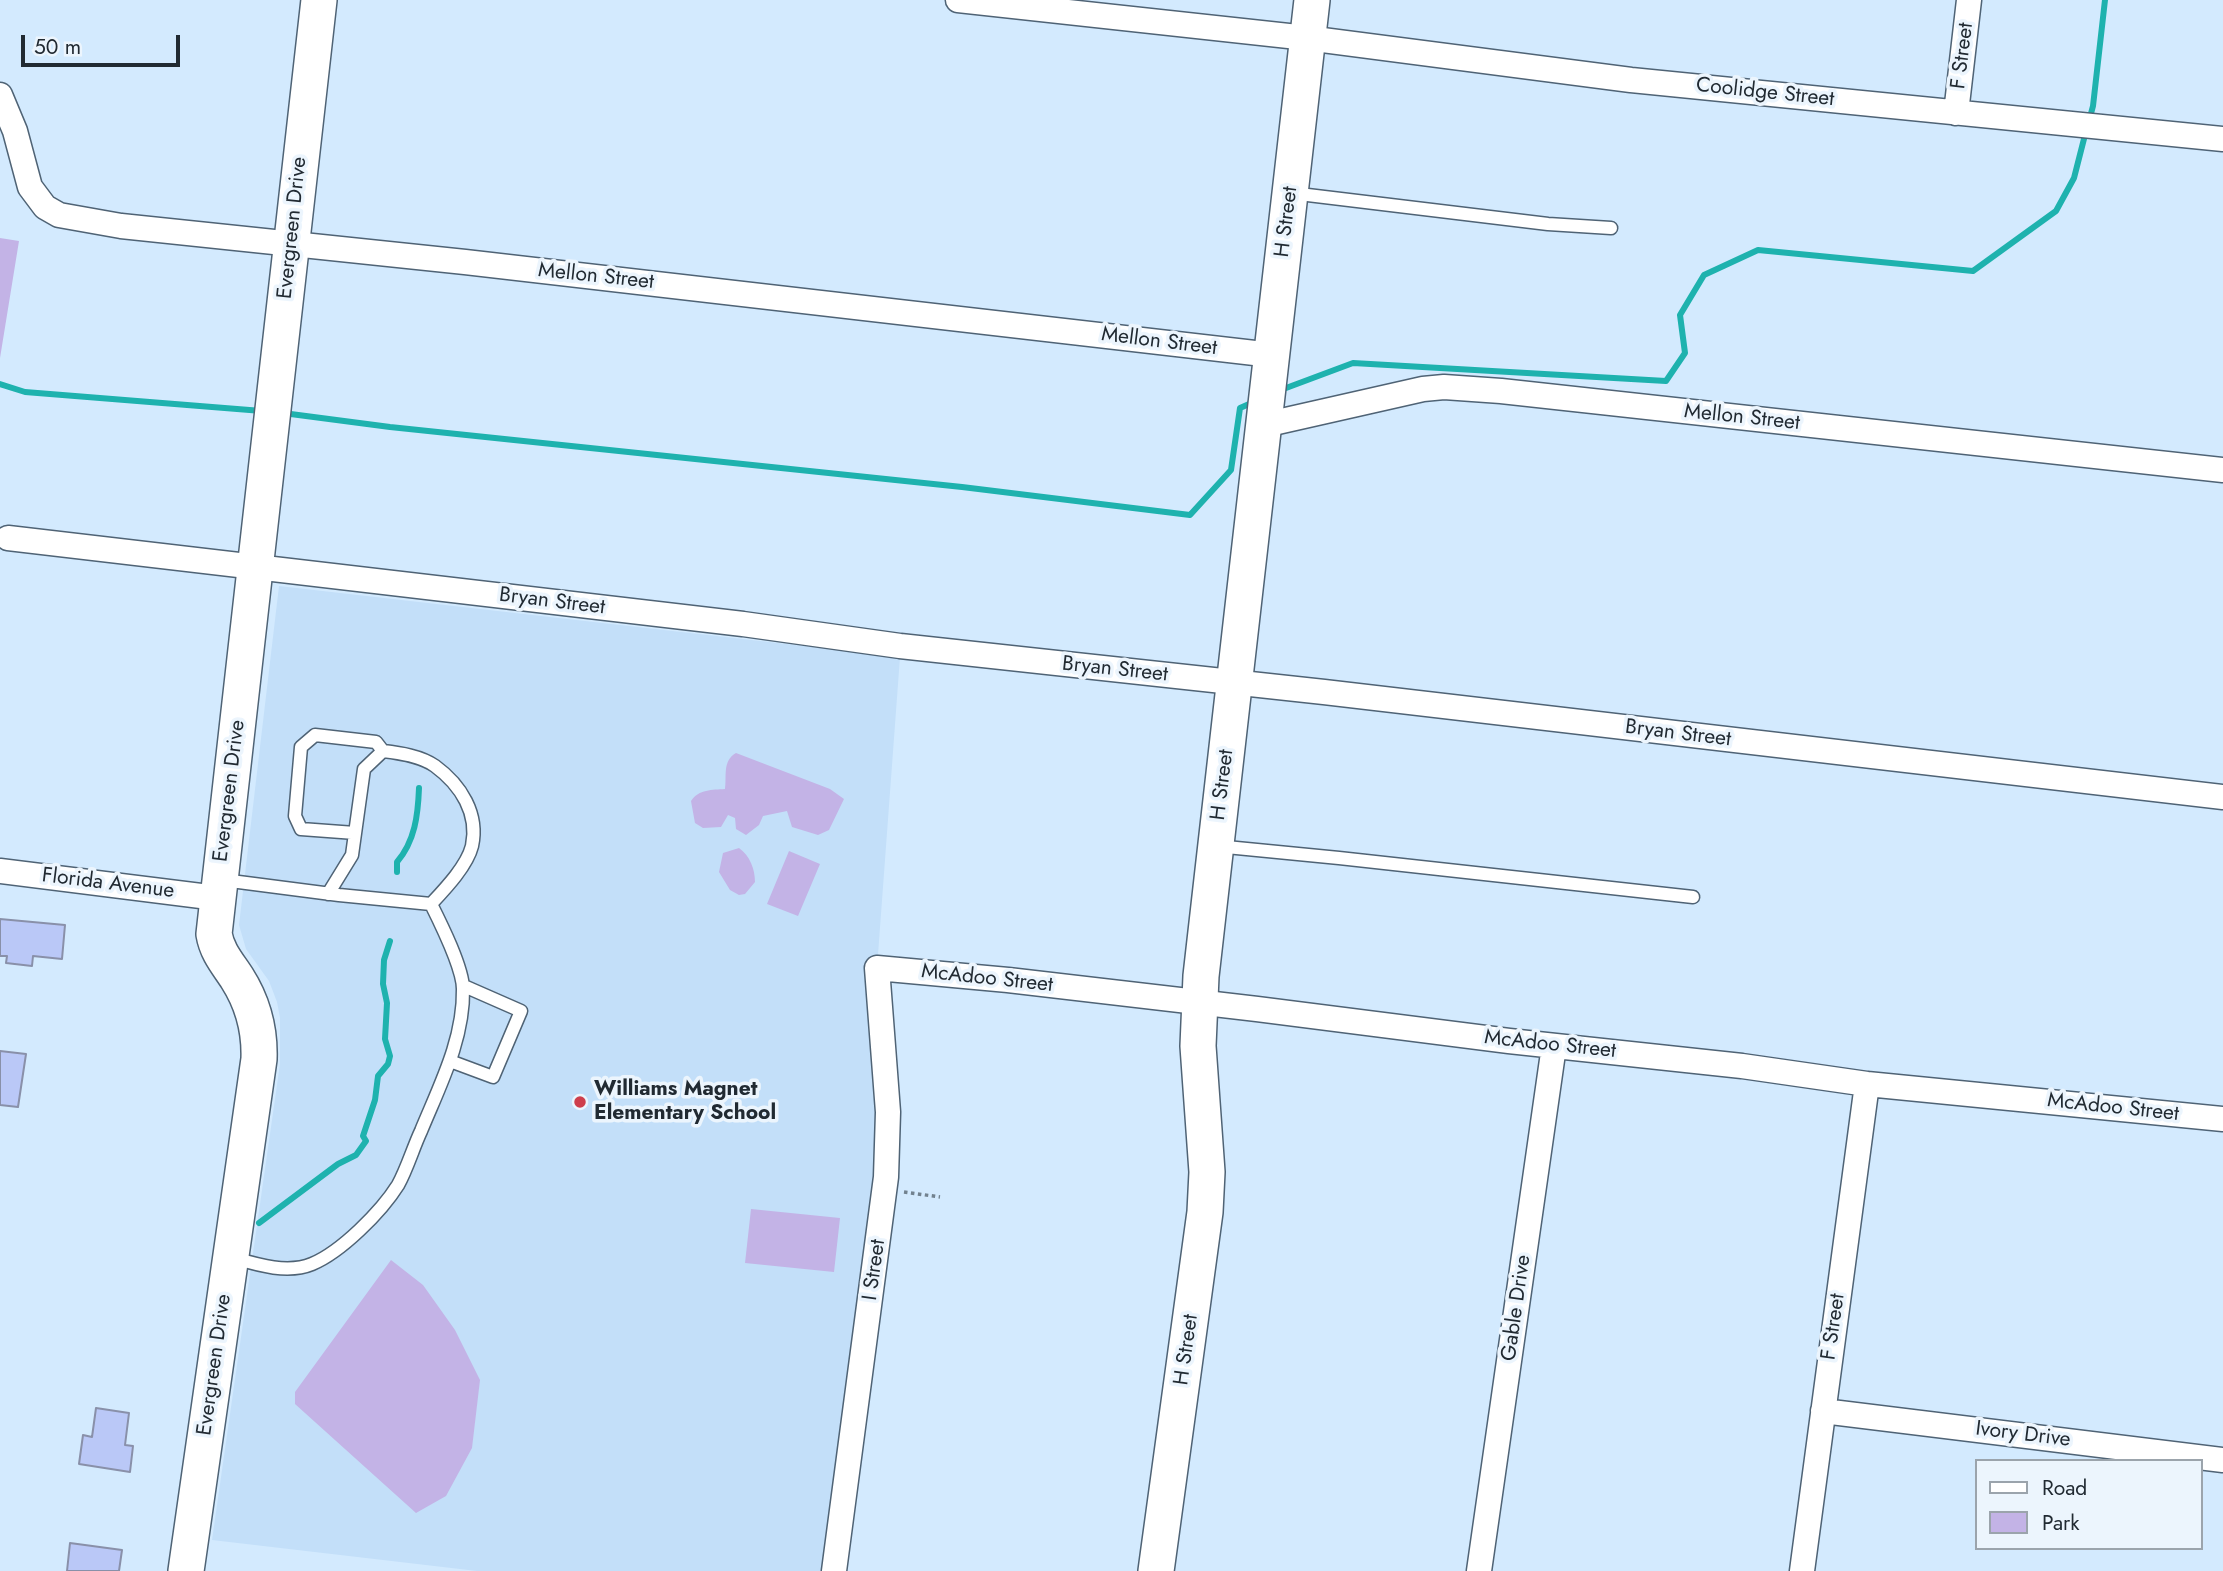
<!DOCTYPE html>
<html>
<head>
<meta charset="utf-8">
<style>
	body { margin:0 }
	#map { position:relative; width:2223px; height:1571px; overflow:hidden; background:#d3eafe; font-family:Jost,sans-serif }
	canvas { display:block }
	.legend { position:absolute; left:1975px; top:1459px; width:228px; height:91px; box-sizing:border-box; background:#ecf5fd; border:2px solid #9ba4ac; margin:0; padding:9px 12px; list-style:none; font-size:21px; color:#212a32 }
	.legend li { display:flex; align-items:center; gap:14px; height:35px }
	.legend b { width:35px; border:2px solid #9ba4ac }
	.scale { position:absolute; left:21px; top:35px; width:159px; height:32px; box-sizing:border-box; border:4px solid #212a32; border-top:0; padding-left:9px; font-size:21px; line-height:24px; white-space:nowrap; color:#212a32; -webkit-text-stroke:5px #ecf5fd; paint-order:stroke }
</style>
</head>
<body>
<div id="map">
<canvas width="2223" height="1571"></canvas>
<ul class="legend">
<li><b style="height:9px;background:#fff"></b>Road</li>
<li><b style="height:19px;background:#c3b3e6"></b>Park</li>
</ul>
<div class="scale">50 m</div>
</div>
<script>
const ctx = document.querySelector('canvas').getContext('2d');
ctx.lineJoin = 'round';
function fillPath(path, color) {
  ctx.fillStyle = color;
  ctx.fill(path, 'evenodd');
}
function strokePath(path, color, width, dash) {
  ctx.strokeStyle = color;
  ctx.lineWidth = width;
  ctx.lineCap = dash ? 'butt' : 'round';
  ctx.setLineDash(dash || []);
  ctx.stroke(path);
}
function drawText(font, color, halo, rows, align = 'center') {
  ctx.font = font + ' Jost,sans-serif';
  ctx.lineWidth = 7;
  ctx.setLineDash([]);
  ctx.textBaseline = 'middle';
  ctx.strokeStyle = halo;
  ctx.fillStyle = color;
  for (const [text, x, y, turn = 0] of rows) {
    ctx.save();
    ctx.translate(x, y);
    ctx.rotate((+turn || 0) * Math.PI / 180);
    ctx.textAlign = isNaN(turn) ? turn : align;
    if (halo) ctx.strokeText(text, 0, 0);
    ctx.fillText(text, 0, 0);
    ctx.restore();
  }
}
const built = new Path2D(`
	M279,586L900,657L877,968L888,1140L833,1571H477L212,1540L280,1064V1018L277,1002L269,981L246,949L239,925Z`);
const green = new Path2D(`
	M0,238L19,241L0,358Z
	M736,753L830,789L844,799L829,830L818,835L792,827L787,811L763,816L759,825L746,835L736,829L735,818L728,815L721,827L703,828L695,823L691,801C699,789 712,790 725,789C727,777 722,761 736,753Z
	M739,848C750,856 755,869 755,882L745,894L739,895L730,890L719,872L723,853Z
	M789,851L820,864L798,916L767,904Z
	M751,1209L840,1218L834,1272L745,1263Z
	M391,1260L423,1285L455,1330L480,1380L472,1448L446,1496L416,1513L295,1404V1392Z`);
const stream = new Path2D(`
	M2089,121L2093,106L2105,0
	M0,384L25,392L262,411
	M1278,391L1353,363L1666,381L1685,353L1680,315L1704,275L1758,250L1973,271L2056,211L2074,178L2086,131
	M283,413L390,427L962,487L1190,515L1231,470L1240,408L1256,401
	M397,872V862C415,841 418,815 419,788
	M259,1223L338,1164L356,1155L366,1141L363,1136L375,1100L378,1076L388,1064L390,1056L385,1039L387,1003L383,984L384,960L390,941`);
const building = new Path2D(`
	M0,919L65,925L62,959L33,956L32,966L6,963L7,956H0Z
	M0,1051L26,1054L18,1107L0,1105Z
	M96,1408L129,1413L125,1445L133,1446L130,1472L79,1464L83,1435L92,1437Z
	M70,1543L122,1550L119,1571H67Z`);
const path = new Path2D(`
	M904,1192L940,1197`);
const lane = new Path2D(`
	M1291,193L1548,224L1611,228
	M355,833L301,829L295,816L301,747L315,735L376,742L383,751
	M1216,846L1339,858L1693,897
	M223,880L339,895L431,904
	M328,894L352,855L364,769L383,751C400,753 421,756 435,766C461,785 479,814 472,846C467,866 445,889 431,904
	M450,1061L493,1077L521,1011L464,986
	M234,1258C258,1265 288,1274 312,1264C341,1252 381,1212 398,1185C407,1169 413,1148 421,1131C440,1085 464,1039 463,989C463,968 441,924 431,904`);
const street = new Path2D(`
	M958,0L1307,38L1631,80L2223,139
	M0,95L15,131L30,187L45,207L59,215L121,226L465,262L1272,355
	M1956,113L1969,0
	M1264,425L1423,389L1444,387L1501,391L2223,470
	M8,538L743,624L900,646L1324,692L2223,797
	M0,871L217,898
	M1823,1411L2223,1460
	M834,1571L886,1177L888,1112L877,968L1008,980L1257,1009L1509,1041L1742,1066L1867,1084L2223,1119
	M1479,1571L1554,1046
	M1802,1571L1867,1084`);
const secondary = new Path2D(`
	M186,1571L259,1059C260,1030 253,1003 237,978C228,964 217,952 214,934L319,0
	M1156,1571L1205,1212L1207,1172L1198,1046L1201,976L1312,0`);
const markers = [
	[580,1102,7,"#ce3e4c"]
];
const streetNames = [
	["F Street",1963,56,-83],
	["Coolidge Street",1765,93,6],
	["H Street",1287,222,-83],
	["Evergreen Drive",293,228,-84],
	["Mellon Street",596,277,6],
	["Mellon Street",1159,342,7],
	["Mellon Street",1742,418,6],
	["Bryan Street",552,602,7],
	["Bryan Street",1115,670,6],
	["Bryan Street",1678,734,7],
	["H Street",1223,785,-83],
	["Evergreen Drive",230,791,-83],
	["Florida Avenue",108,884,7],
	["McAdoo Street",987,979,6],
	["McAdoo Street",1550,1045,6],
	["McAdoo Street",2113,1108,6],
	["I Street",875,1270,-82],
	["Gable Drive",1517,1308,-82],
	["F Street",1834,1327,-82],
	["H Street",1187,1350,-82],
	["Evergreen Drive",215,1365,-82],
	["Ivory Drive",2023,1435,7]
];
const poiNames = [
	["Williams Magnet",594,1090],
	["Elementary School",594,1114]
];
fillPath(built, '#c3dff9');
fillPath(green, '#c3b3e6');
strokePath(stream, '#1eb2ae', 6);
fillPath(building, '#bac8f7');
strokePath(building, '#8990a9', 2);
strokePath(lane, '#4f6375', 15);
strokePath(street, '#4f6375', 27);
strokePath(secondary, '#4f6375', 38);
strokePath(path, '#72828f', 3.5, [3.5, 3.5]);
strokePath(lane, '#fff', 12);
strokePath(street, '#fff', 24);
strokePath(secondary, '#fff', 35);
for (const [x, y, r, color] of markers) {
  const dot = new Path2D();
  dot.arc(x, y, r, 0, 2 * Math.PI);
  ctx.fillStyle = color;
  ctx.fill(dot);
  strokePath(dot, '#ecf5fd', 2.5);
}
drawText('21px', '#212a32', '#ecf5fd', streetNames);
drawText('bold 21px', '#212a32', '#ecf5fd', poiNames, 'left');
</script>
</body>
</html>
